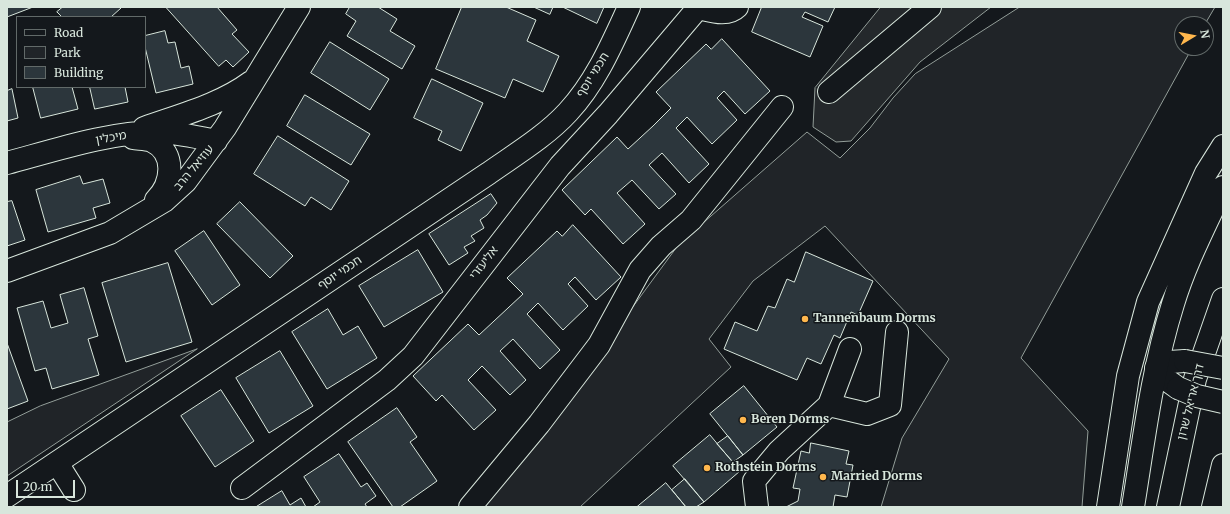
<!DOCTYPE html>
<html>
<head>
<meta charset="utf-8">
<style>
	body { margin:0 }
	#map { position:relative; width:1230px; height:514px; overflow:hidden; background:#14181c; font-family:Merriweather,serif }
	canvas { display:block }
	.frame { position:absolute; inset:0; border:8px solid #d8e6dc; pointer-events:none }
	.legend { position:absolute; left:16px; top:16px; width:130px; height:72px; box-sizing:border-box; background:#14181c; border:1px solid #626a69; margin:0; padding:5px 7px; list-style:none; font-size:12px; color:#d8e6dc }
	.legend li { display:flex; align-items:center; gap:8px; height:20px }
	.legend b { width:20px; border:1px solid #626a69 }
	.north { position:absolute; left:1174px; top:16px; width:40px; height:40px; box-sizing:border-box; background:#14181c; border:1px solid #626a69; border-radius:50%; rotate:80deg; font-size:11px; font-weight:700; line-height:16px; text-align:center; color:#d8e6dc }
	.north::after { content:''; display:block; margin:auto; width:14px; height:18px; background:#ffb74d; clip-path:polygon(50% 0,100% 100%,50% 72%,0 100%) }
	.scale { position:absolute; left:16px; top:480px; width:59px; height:18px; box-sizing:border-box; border:2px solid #d8e6dc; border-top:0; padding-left:5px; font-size:12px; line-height:14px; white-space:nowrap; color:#d8e6dc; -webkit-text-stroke:3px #14181c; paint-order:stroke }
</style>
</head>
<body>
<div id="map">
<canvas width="1230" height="514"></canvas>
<div class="frame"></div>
<ul class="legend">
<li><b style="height:5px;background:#14181c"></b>Road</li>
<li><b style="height:11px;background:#202428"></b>Park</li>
<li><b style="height:11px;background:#2c363c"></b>Building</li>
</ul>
<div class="north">N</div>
<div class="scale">20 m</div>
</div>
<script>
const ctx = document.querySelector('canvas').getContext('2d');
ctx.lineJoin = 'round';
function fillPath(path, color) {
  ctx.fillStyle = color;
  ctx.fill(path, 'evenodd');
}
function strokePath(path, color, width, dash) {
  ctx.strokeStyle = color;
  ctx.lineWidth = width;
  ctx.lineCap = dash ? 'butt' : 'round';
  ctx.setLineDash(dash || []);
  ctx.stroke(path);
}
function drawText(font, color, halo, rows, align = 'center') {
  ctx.font = font + ' Merriweather,"Noto Sans Hebrew",serif';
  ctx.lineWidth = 3;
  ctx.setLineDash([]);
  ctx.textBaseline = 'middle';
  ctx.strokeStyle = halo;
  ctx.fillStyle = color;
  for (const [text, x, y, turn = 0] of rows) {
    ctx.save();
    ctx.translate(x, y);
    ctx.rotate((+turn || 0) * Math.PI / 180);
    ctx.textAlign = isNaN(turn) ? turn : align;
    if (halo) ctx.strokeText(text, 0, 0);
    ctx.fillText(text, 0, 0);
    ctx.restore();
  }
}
const green = new Path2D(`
	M1020,7H1215L1205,24H1182V48H1192L1021,358L1088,431L1082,507H881L902,438L949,359L825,226L753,281L709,339L731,367L580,507H481L499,489L679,244L807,132L840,158L870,128L893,98L915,74Z
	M197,349L7,476V422L40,406Z`);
const parking = new Path2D(`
	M881,7H991L920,62L851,141L836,142L813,127L815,88Z`);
const building = new Path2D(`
	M7,7H33L7,17Z
	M63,7H120L121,8L111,17H62L57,12Z
	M166,7H217L237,30L232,34L249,52L233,67L226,60L219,66Z
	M350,7H378L397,19L390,31L415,46L402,69L347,36L356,21L346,14Z
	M462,7H506L536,20L527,41L559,56L543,92L513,79L505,98L436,69Z
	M534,7H553L550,14Z
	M563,7H604L597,23Z
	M762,7H835L828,22L805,12L802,17L823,26L810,57L752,32Z
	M165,31L168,43L175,42L181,68L189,66L193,84L156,93L145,47V36Z
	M722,39L770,91L745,114L724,91L717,98L737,120L712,144L687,117L676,128L709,164L689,183L662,153L649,165L676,194L659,209L632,180L617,193L645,224L623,244L591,209L585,215L562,190L617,137L628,149L653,126L671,108L656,92L706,44L711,49Z
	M330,42L389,79L370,110L311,73Z
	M432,79L483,103L461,151L438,140L442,131L414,118Z
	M33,87H72L78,109L41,118Z
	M90,87H125L128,102L95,109Z
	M12,89L18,118L7,121V91Z
	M305,95L370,134L351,165L287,126Z
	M278,136L349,181L331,210L311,197L305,206L254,174Z
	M80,176L83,184L103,179L110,203L93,208L96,218L48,232L36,190Z
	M491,194L497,203L487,215L480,220L484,228L471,236L475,241L464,247L468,253L449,265L429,234Z
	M12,201L25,240L7,246V202Z
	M240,202L293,256L270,278L217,224Z
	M573,225L621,277L596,300L575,277L568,284L588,306L563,330L538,303L527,314L560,350L540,369L513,339L500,351L526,380L510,395L482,366L468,380L496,410L474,430L442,395L436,401L413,376L468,324L479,335L523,294L507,278L557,231L562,236Z
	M204,231L240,285L212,305L175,251Z
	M418,250L443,292L384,327L359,286Z
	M806,252L873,281L858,315L851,312L840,338L834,335L821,364L807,358L797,380L724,349L735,322L757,331L768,306L775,308L787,279L794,282Z
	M168,263L192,342L126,362L102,283Z
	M84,288L98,336L88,339L99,375L52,389L46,368L35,371L17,308L43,301L51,328L68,323L60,295Z
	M328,309L343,335L358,326L377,358L327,389L292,332Z
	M7,343L28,401L7,409Z
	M280,351L313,406L269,433L236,378Z
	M744,386L777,427L743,455L710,414Z
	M221,390L254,441L215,467L181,416Z
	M397,408L417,437L410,442L437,481L400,507H393L348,442Z
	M710,435L740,471L704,502L673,466Z
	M728,436L743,455L733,462L717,444Z
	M811,443L849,451L846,464L853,465L847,497L835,495L833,507H786L798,501L800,489L793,488L801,451L809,453Z
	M339,454L361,487L367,483L376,496L365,504L367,507H313L320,502L304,477Z
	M685,479L704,502L696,507H686L672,490Z
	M666,483L686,507H637Z
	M282,491L290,505L301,498L306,507H256Z`);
const minor = new Path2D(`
	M829,92L930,7
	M144,128C180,115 220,105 251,82
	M133,138C138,139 147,139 152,141C177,153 172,184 156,200
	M7,163C52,151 113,131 159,132C179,133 197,137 216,141
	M7,271L110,233L164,201L186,181L225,128L299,7
	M1178,388L1164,378L1156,368L1169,362L1185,361
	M829,405L850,349
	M57,463L74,490
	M242,488L387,380L413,356L560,166L608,114L698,8C709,10 727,17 737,7
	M7,496L489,173C516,154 546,136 568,112C596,82 612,44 629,7
	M470,507L539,424L599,345L640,270L661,246L691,220L782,107
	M757,507L754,481L779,451L829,405L867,414L890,405L897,332`);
const highway = new Path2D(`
	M1108,507L1128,376L1148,302L1206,173L1223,146
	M1133,507C1144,439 1152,371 1173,304C1185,264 1205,226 1223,187
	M1168,507L1195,379L1223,299
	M1213,507L1223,465`);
const minorBridge = new Path2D(`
	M1185,361L1223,368
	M1178,388L1197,396L1223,402`);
const markers = [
	[805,319,4,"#ffb74d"],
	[743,420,4,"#ffb74d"],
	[707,468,4,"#ffb74d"],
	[823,477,4,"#ffb74d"]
];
const streetNames = [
	["חכמי יוסף",593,75,-58],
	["מיכלין",111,138,-10],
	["עוזיאל הרב",194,168,-50],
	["אליעזרי",484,263,-52],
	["חכמי יוסף",340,273,-34],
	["דרך אריאל שרון",1191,402,-76]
];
const poiNames = [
	["Tannenbaum Dorms",813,319],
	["Beren Dorms",751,420],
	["Rothstein Dorms",715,468],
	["Married Dorms",831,477]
];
fillPath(green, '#202428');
strokePath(green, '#939e99', 1);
fillPath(parking, '#24282b');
strokePath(parking, '#939e99', 1);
fillPath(building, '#2c363c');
strokePath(building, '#d8e6dc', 1);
strokePath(minor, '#d8e6dc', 24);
strokePath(highway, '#d8e6dc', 24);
strokePath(minor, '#14181c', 22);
strokePath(highway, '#14181c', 22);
strokePath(minorBridge, '#d8e6dc', 24, []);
strokePath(minorBridge, '#14181c', 22);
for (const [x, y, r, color] of markers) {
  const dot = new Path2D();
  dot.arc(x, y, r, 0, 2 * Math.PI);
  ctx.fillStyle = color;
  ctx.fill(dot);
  strokePath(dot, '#14181c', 1.5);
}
drawText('12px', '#d8e6dc', '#14181c', streetNames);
drawText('bold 12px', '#d8e6dc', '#14181c', poiNames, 'left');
</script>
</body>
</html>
